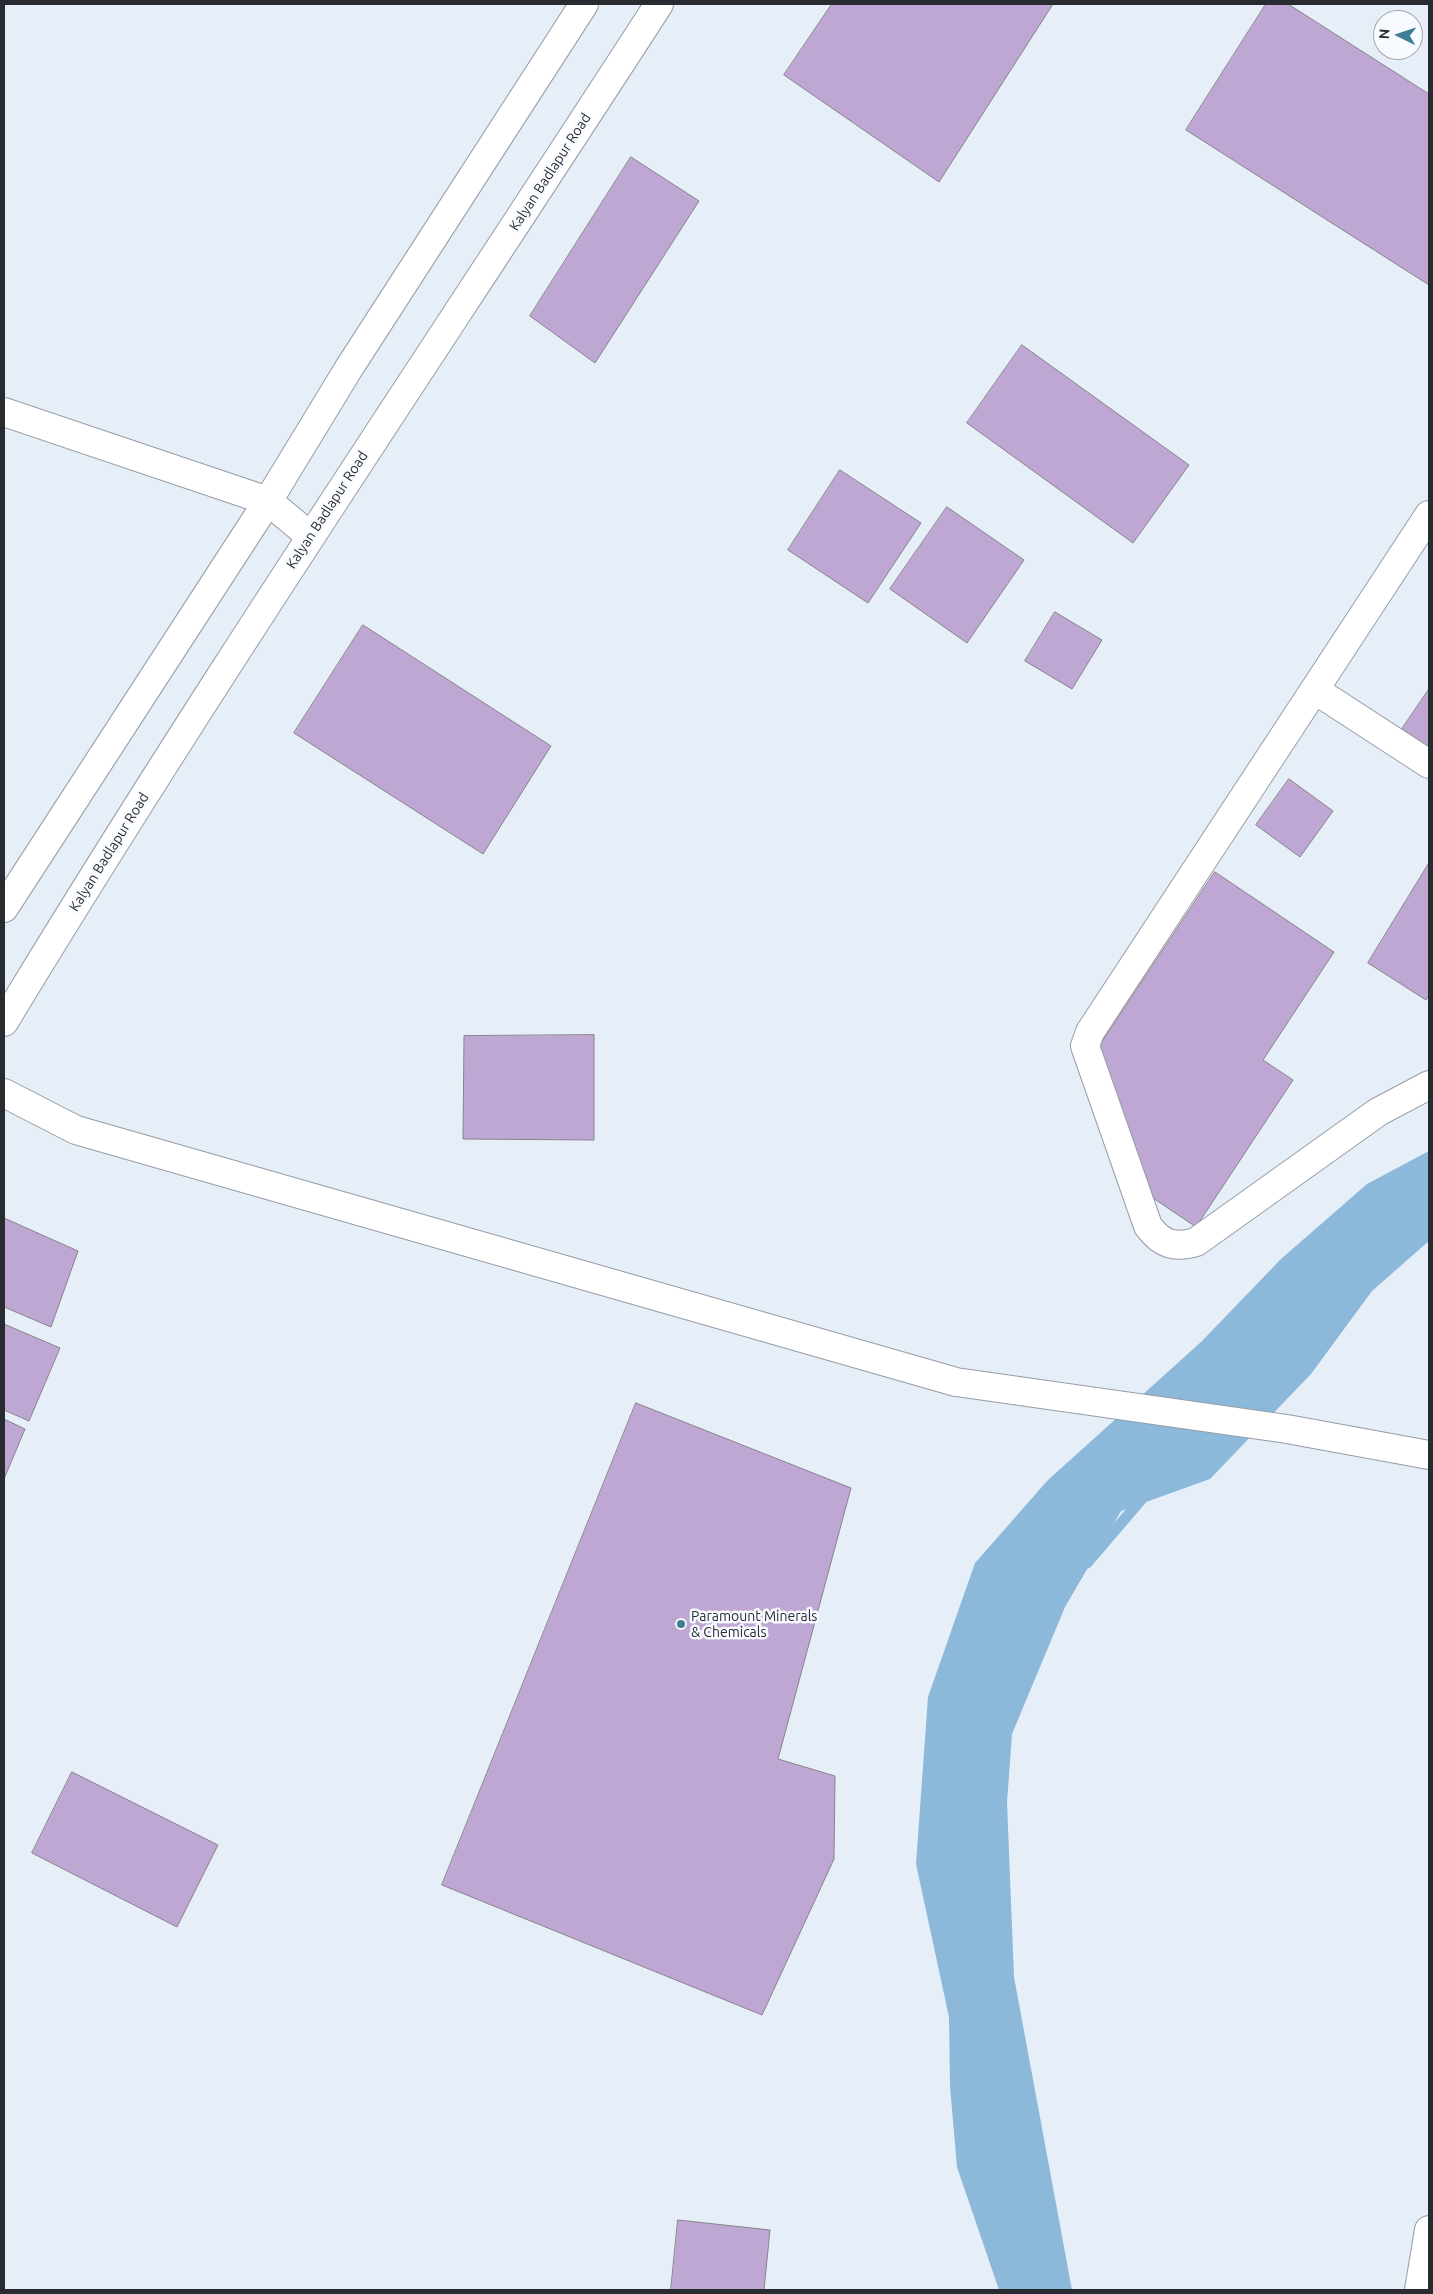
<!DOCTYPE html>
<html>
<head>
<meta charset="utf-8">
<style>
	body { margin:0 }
	#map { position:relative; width:1433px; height:2294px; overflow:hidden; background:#e6eef8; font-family:Ubuntu,sans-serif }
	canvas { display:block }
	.frame { position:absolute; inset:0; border:5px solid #282b2f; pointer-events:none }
	.north { position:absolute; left:1373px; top:10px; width:50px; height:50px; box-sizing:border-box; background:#f7faff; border:1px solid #a4a7ac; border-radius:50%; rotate:274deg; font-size:14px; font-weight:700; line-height:20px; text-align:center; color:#282b2f }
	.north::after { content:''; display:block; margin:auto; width:18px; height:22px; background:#3e7e92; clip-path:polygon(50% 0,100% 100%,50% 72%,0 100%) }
</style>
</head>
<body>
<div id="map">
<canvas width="1433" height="2294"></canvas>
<div class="frame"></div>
<div class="north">N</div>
</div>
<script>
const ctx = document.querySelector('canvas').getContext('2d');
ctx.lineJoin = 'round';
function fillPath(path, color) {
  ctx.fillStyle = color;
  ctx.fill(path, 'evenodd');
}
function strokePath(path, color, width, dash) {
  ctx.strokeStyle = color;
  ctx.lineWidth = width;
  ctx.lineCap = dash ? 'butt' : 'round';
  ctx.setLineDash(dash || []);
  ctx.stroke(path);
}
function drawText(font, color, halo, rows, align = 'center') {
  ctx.font = font + ' Ubuntu,sans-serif';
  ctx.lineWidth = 5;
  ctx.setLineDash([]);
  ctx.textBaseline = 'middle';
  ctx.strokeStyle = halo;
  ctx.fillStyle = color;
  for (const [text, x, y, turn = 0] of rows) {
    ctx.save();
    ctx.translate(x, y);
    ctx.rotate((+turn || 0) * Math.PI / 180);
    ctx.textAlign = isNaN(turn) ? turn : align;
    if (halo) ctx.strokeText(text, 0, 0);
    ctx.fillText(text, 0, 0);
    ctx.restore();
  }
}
const water = new Path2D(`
	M1429,1151V1241L1372,1291L1311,1374L1210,1479L1121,1511L1065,1607L1012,1734L1007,1802L1014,1977L1072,2290H999L957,2167L950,2086L949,2017L916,1864L928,1697L975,1563L1048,1480L1201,1342L1281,1259L1367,1184Z`);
const stream = new Path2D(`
	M1087,1563L1146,1494`);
const building = new Path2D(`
	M832,4H1053L939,182L784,75Z
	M1266,4H1288L1429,94V285L1186,130Z
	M631,157L699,201L595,363L530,316Z
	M1022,345L1189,465L1133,543L967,423Z
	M840,470L921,523L868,603L788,550Z
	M947,507L1024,560L967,643L890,589Z
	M1055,612L1102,640L1072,689L1025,661Z
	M363,625L551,746L483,854L294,733Z
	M1429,689V748L1402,729Z
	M1289,779L1333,811L1300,857L1256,825Z
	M1429,863V995L1426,1000L1368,963Z
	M1215,872L1334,952L1263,1060L1293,1080L1196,1227L1153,1198L1117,1127L1100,1045Z
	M594,1035V1140L463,1139L464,1036Z
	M4,1218L78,1251L51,1327L4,1307Z
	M4,1324L60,1348L29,1421L4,1410Z
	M636,1403L851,1488L778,1759L835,1776L834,1859L762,2015L442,1885Z
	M4,1419L25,1429L4,1479Z
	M72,1772L218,1845L177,1927L32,1853Z
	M678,2220L770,2230L764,2290H671Z`);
const minor = new Path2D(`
	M4,412L268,501L310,536
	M1429,515L1090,1032L1085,1046L1148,1226C1162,1245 1175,1248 1196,1242L1378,1112L1429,1085
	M1315,690L1429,764
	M4,1093L76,1130L956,1382L1287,1429L1429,1455
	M1419,2290L1429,2230`);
const major = new Path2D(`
	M4,908L268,501L349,368L584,4
	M4,1022C213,677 440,343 659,4`);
const markers = [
	[681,1624,5,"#3e7e92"]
];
const streetNames = [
	["Kalyan Badlapur Road",550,172,-57],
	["Kalyan Badlapur Road",327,510,-57],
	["Kalyan Badlapur Road",109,852,-58]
];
const poiNames = [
	["Paramount Minerals",691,1616],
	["& Chemicals",691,1632]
];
fillPath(water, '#8cb8d9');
strokePath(stream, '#8cb8d9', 11);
fillPath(building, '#bfa7d3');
strokePath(building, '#88828d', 1);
strokePath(minor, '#969da7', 30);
strokePath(major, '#969da7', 30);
strokePath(minor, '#fff', 28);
strokePath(major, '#fff', 28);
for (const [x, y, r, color] of markers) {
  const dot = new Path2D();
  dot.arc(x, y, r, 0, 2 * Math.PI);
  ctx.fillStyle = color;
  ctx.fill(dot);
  strokePath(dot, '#f7faff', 2);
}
drawText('14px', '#282b2f', '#f7faff', streetNames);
drawText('14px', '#282b2f', '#f7faff', poiNames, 'left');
</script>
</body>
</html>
